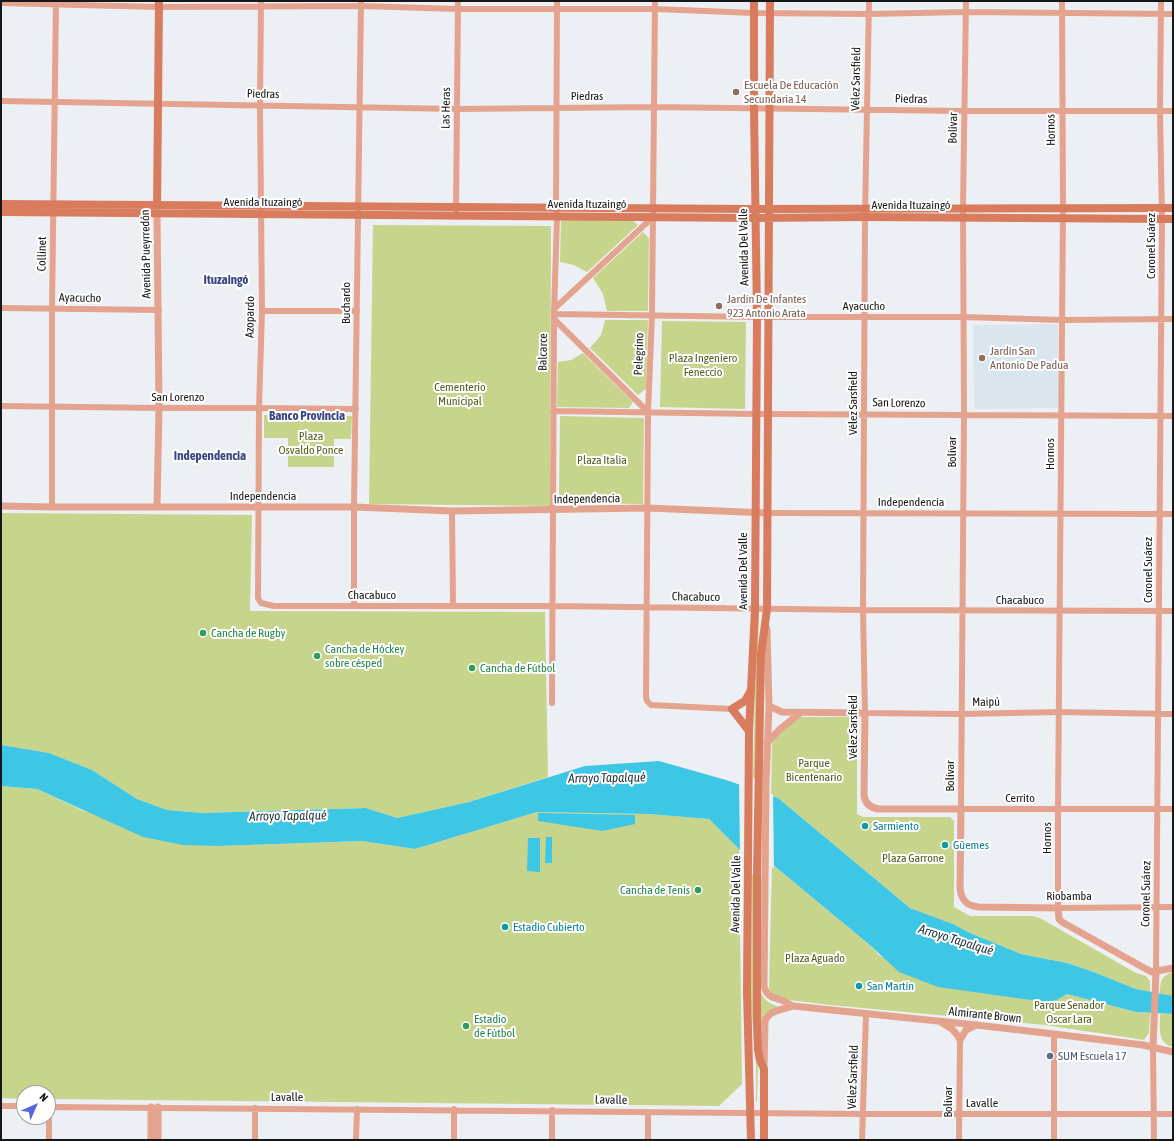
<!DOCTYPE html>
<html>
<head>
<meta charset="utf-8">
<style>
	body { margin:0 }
	#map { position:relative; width:1174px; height:1141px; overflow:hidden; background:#ecf0f4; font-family:"Asap Condensed",sans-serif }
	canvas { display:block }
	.frame { position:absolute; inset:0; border:2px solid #161718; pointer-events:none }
	.north { position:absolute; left:16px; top:1085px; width:40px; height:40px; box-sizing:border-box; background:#fff; border:1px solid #a2a2a3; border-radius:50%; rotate:45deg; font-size:11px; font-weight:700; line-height:16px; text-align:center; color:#161718 }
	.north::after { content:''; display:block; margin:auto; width:14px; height:18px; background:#5467dd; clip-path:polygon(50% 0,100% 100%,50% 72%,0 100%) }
</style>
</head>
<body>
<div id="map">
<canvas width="1174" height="1141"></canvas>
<div class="frame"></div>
<div class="north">N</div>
</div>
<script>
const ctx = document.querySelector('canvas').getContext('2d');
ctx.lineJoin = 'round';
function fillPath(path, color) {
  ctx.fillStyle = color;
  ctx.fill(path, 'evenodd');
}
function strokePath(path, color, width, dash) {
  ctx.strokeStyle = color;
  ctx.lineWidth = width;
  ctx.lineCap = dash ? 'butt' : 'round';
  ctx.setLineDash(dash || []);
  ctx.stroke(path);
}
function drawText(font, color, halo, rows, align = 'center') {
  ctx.font = font + ' "Asap Condensed",sans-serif';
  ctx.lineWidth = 4;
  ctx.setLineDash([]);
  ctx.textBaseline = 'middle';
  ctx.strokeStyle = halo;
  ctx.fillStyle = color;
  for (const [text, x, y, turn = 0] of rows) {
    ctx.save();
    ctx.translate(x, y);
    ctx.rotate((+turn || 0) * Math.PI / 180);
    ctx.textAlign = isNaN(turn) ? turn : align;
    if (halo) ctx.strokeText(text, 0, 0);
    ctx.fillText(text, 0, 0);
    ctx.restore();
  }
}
const built = new Path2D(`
	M1058,324L1059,408L974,409L973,325Z`);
const green = new Path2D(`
	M561,220H632L638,225L587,272L574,265L560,262Z
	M373,225L551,226L550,506L369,504Z
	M643,232L649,238L648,311H607L603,294L593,278Z
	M605,320H648L646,389L638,395L590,348L601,335Z
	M662,321L746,322L745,409L660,407Z
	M583,353L633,402L629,408L557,407L558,362L571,360Z
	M264,415L352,416L351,439H334V467H288V438H264Z
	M560,416L644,418L643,504L559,503Z
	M1,513L252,515L250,611L545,612L548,777L469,802L397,818L366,808L203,813L167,810L137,799L92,770L49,753L1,745Z
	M757,613H759L755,778H753Z
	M800,717H853L857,721V814L863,817H950L954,821V907L970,916H1032L1040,918L1136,973L1146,976L1150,981V992L1136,989L1091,971L1067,963L1021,954L970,933L953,924L910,908L778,798L771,795L772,743L782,730Z
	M1,786L37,789L84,811L219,846L362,841L415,849L537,812L648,814L709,819L739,849L742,1084L719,1106L48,1099V1093H24V1099L1,1098Z
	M772,864L871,946L880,956L1057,1000L1067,994L1136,1012L1150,1013L1149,1033L1144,1040L1045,1025L830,1005L789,1000L774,997L769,990Z
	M752,875H753V1003L758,1065L757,1102H756V1064L751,1003Z
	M760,877H762L761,993C765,1002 772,1004 781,1008C760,1013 762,1014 762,1035L759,1017Z
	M1173,972V996L1160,994C1160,982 1161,976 1173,972Z
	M1160,1014H1173V1047C1157,1044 1160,1026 1160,1014Z`);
const water = new Path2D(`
	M1,745L49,753L92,770L137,799L167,810L203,813L366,808L397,818L469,802L585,766L659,761L726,780L778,798L910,908L953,924L970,933L1021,954L1067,963L1091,971L1136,989L1173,996V1014L1136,1012L1067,994L1057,1000L1045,1002L938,987L899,972L871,946L772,864L744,854L709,819L648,814L537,812L415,849L362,841L219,846L183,845L143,837L37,789L1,786Z
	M538,813L635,815V824L602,831L538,821Z
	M546,837H552V863H545Z
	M528,838H540V872L527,871Z`);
const pier = new Path2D(`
	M739,782L773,794L774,869L771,866L743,856L740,853Z`);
const minor = new Path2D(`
	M261,1L260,106L262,311L259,408L258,598L261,603L274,606H552L863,610L1173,611
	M655,1L652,315L648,412L646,697L647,701L651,705L732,709
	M869,1L865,217L863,610L865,713L961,714L1059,712L1173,714
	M966,1L963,208L964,415L961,809H1173
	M1062,1L1063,208L1058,809V908L1173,907
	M1,3L159,7L361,6L458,9H655L754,13L869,14L966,12L1173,14
	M1,101L457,109L653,107L964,111H1173
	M456,211L458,1
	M1,308L159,310
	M554,309L653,217
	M262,311H357
	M554,314L757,317H964L1062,320L1173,319
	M554,319L648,412
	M1,406L159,408H259L356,409
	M553,411L756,414L1173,416
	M52,507V309L56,1
	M452,511L453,606
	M767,513L1173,514
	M354,605V507L361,1
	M552,703L554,314L557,216L556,207L557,1
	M1156,971L1162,219L1160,111L1161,1
	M1153,1048L1154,1140
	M1,1106H24
	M48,1107L862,1114H1173
	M49,1107V1140
	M255,1108V1140
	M356,1140L357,1109
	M454,1140V1109
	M552,1140V1110
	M648,1140V1112
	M862,1140L866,1014
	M959,1140L960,1040
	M1054,1140V1034`);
const tertiary = new Path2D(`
	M1,506L52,507H354L452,511L648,508L767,513
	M157,506L159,408L157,213
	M767,629L769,706L766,782L764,986C767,998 774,997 784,1001C787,1003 790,1005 793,1006L976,1025L1054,1034L1143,1045L1173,1052
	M769,706L782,712L865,713L864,795C865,804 871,808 879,809H961L960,888C961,900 967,906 979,907L1058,908L1059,919L1062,922L1146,969L1152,972L1173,968
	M767,743L779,730L800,713
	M942,1023C951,1028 956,1031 960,1040
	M960,1040L966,1030L976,1025
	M1153,1048L1156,971
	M764,1069L765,1021C769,1010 783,1010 793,1006
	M151,1140V1107
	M158,1140V1107`);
const secondary = new Path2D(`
	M1,204L755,209L1173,208
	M157,210L159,1
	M1,212L755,218L865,217L1173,219
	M749,731L732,709L745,701L750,692
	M751,1140L747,992L749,731L755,609L757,317L754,108V1
	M764,1140V1069L760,1060L758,1050L757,1021V874L761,654L767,609L770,1`);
const markers = [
	[736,92,4,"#8d6e63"],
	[719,306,4,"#8d6e63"],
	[982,358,4,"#8d6e63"],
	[203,633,4,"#2e9e5b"],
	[317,656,4,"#2e9e5b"],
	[472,668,4,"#2e9e5b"],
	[865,826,4,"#0f9aa8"],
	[945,845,4,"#0f9aa8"],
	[698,890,4,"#2e9e5b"],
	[505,927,4,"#0f9aa8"],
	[859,986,4,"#0f9aa8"],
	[466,1026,4,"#2e9e5b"],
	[1050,1056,4,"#5c6f8a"]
];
const streetNames = [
	["Vélez Sarsfield",856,79,-89],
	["Piedras",263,94,1],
	["Piedras",587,96],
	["Piedras",911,99,1],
	["Las Heras",446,108,-89],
	["Bolívar",953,128,-89],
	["Hornos",1051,130,-91],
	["Avenida Ituzaingó",263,202],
	["Avenida Ituzaingó",587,204],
	["Avenida Ituzaingó",911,205],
	["Coronel Suárez",1151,246,-90],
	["Avenida Del Valle",744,247,-91],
	["Collinet",42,254,-89],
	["Avenida Pueyrredón",146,254,-91],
	["Ayacucho",80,298,1],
	["Buchardo",346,303,-90],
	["Ayacucho",864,306],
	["Azopardo",250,317,-89],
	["Balcarce",543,352,-89],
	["Pelegrino",639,354,-88],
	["San Lorenzo",178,397],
	["Vélez Sarsfield",853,403,-90],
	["San Lorenzo",899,403,1],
	["Bolívar",952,452,-90],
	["Hornos",1050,454,-90],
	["Independencia",263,496],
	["Independencia",587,499,-1],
	["Independencia",911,502],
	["Coronel Suárez",1148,570,-90],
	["Avenida Del Valle",743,571,-90],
	["Chacabuco",372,595],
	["Chacabuco",696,597,1],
	["Chacabuco",1020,600],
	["Maipú",986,702,-1],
	["Vélez Sarsfield",853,727,-90],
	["Bolívar",950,776,-90],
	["Cerrito",1020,798],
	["Hornos",1047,838,-90],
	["Avenida Del Valle",736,894,-89],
	["Coronel Suárez",1146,894,-89],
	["Riobamba",1069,896],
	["Almirante Brown",985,1015,6],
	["Vélez Sarsfield",853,1077,-88],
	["Lavalle",287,1097],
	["Lavalle",611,1100,1],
	["Bolívar",948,1102,-90],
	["Lavalle",982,1103]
];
const educationNames = [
	["Escuela De Educación",744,85],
	["Secundaria 14",744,99],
	["Jardín De Infantes",727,299],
	["923 Antonio Arata",727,313],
	["Jardín San",990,351],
	["Antonio De Padua",990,365]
];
const parkNames = [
	["Plaza Ingeniero",703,358],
	["Feneccio",703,372],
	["Cementerio",460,387],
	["Municipal",460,401],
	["Plaza",311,436],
	["Osvaldo Ponce",311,450],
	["Plaza Italia",602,460],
	["Parque",814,763],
	["Bicentenario",814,777],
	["Plaza Garrone",913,858],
	["Plaza Aguado",815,958],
	["Parque Senador",1069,1005],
	["Oscar Lara",1069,1019]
];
const leisureNames = [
	["Cancha de Rugby",211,633],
	["Cancha de Hóckey",325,649],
	["sobre césped",325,663],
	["Cancha de Fútbol",480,668],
	["Cancha de Tenis",690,890,"right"],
	["Estadio",474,1019],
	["de Fútbol",474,1033]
];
const cultureNames = [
	["Sarmiento",873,826],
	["Güemes",953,845],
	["Estadio Cubierto",513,927],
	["San Martín",867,986]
];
const serviceNames = [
	["SUM Escuela 17",1058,1056]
];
const neighbourhoodNames = [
	["Ituzaingó",226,280],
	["Banco Provincia",307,416],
	["Independencia",210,456]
];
const waterNames = [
	["Arroyo Tapalqué",607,778,-1],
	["Arroyo Tapalqué",288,816,-1],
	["Arroyo Tapalqué",956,940,17]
];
fillPath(built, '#dbe5ee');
fillPath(green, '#c7d48c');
fillPath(water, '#3ec6e5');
fillPath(pier, '#ecf0f4');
strokePath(minor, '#e3a38e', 6);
strokePath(tertiary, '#e3a38e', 7);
strokePath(secondary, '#d87c5d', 8);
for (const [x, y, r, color] of markers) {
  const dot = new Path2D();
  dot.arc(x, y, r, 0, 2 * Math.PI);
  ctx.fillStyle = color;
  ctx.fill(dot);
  strokePath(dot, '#fff', 1.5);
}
drawText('12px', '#161718', '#fff', streetNames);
drawText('12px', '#785e54', '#fff', educationNames, 'left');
drawText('12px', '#555e1b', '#fff', parkNames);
drawText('12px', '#27864d', '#fff', leisureNames, 'left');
drawText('12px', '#0d838f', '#fff', cultureNames, 'left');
drawText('12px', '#4e5e75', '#fff', serviceNames, 'left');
drawText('bold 13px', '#3b4782', '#fff', neighbourhoodNames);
drawText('italic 13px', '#1e343a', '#fff', waterNames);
</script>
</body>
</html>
